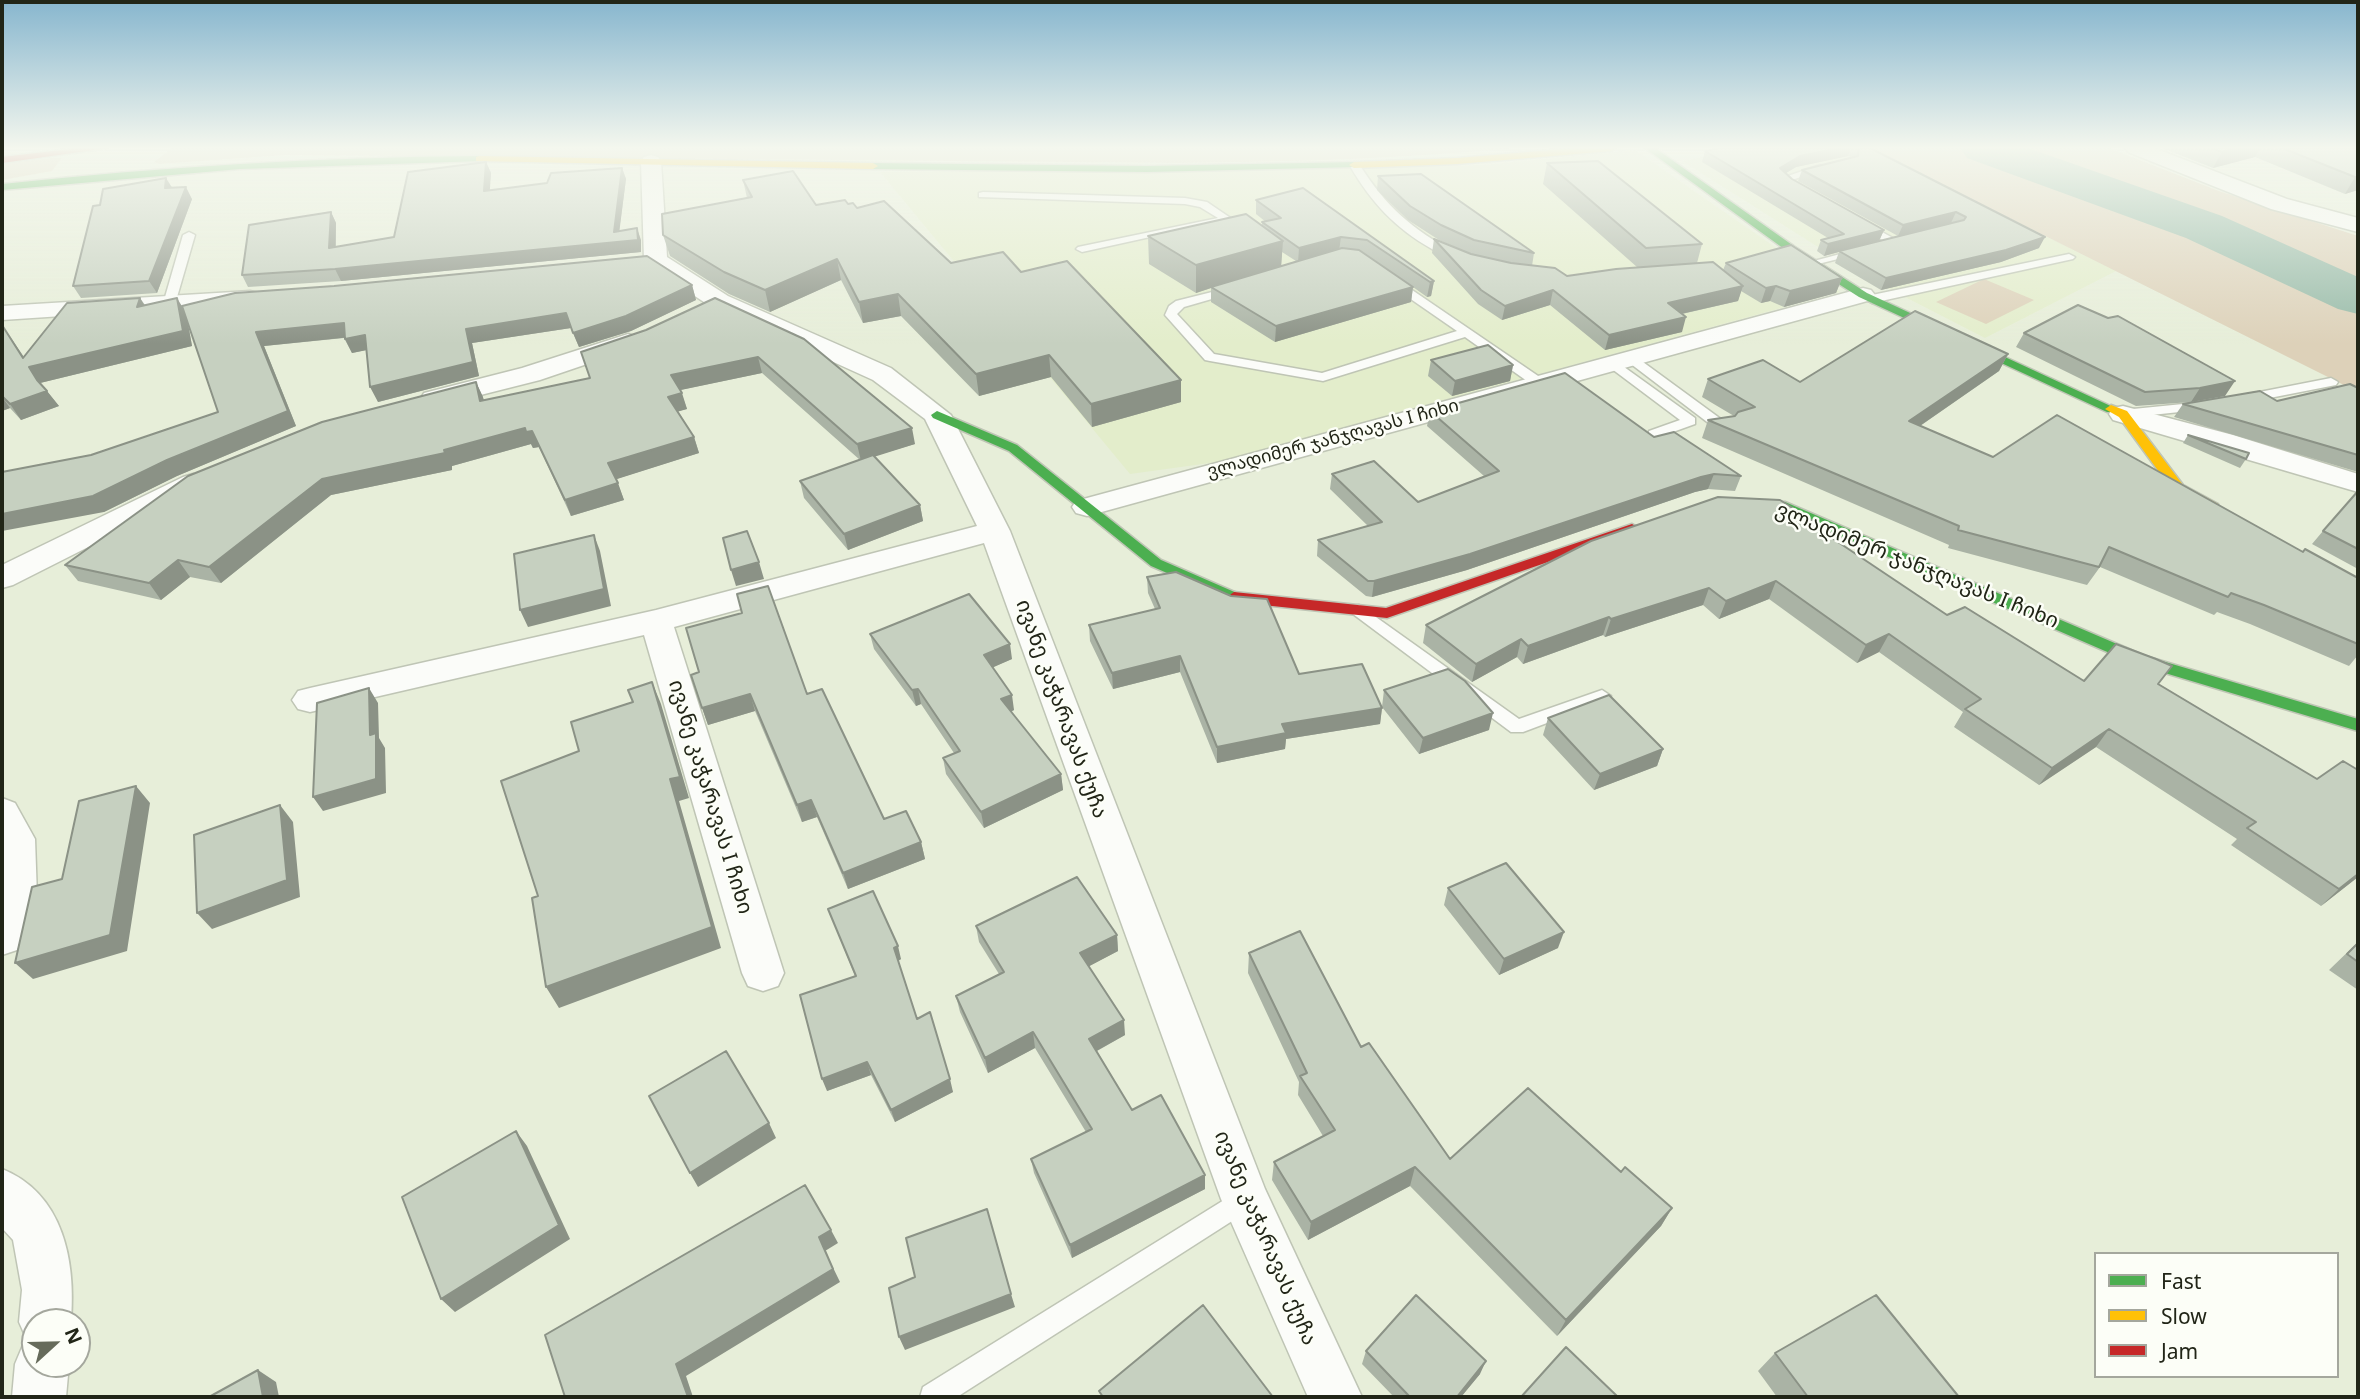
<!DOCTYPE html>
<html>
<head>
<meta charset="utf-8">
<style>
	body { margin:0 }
	#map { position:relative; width:2360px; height:1399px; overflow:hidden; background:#e7eed9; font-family:"Noto Sans",sans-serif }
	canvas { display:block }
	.frame { position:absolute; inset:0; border:4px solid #212517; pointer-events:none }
	.legend { position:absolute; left:2094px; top:1252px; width:245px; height:126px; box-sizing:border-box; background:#fcfef7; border:2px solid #a4a79d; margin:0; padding:9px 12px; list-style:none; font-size:21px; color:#212517 }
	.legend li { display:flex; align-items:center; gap:14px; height:35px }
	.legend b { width:35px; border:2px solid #a4a79d }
	.north { position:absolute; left:21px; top:1308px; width:70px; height:70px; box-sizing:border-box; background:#fcfef7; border:2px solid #a4a79d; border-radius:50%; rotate:68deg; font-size:19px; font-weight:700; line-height:28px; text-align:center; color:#212517 }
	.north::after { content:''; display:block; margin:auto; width:24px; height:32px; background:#666b5b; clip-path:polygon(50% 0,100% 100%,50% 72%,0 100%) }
</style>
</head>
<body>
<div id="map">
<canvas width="2360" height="1399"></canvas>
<div class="frame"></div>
<ul class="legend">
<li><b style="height:9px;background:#4caf50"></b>Fast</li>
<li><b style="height:9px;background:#ffc107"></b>Slow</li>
<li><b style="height:9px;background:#c62828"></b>Jam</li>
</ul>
<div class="north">N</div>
</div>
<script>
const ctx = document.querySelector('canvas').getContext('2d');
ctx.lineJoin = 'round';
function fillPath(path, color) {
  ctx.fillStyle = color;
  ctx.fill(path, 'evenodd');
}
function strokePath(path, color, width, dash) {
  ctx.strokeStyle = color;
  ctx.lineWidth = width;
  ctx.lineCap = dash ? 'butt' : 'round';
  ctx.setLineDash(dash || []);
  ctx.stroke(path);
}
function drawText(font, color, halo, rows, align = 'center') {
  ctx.font = font + ' "Noto Sans","Noto Sans Georgian",sans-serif';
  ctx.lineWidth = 5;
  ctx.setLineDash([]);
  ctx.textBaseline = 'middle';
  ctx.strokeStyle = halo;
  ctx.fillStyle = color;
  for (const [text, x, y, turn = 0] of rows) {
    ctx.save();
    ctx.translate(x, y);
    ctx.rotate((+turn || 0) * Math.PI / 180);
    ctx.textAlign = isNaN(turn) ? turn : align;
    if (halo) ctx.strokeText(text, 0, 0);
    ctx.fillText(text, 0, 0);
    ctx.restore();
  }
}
const built = new Path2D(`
	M1748,148H1869L2116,271L1985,338L1864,276L1682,161Z
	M1635,150L1840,292L1217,462L1130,474L880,172L1482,165Z`);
const green = new Path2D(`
	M172,148H1513C1401,159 1289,162 1177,163L286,155L159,164L154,162Z
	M1869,148H2109L2219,191L2358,236V392Z
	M50,158H62L52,171L2,180V164Z
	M1984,279L2034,300L1986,324L1936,302Z`);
const river = new Path2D(`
	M1960,148H2028L2222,216L2358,277V314L2338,309L2186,238L1967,158Z`);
const lane = new Path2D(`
	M1351,164H1359C1387,208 1411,228 1457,254V258C1448,260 1440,254 1432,249C1395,228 1371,202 1350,166Z
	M1820,165L1829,167L1792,180L1802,187V191H1794L1779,179Z
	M983,192L1185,198L1207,202L1232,219L1082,252L1076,249L1078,247L1218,218L1200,207L1185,204L979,197V193Z
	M1862,221L1902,243L1810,266V262L1886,242L1858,226L1856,224Z
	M189,232L195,235L175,304L165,307L163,304L183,235Z
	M2069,254L2075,257L2073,259L1872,303L1866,299L1872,295Z
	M1393,277L1544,380V386H1534L1465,337L1323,381L1210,361L1205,360L1165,315L1169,306L1176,301L1236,286V292L1184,307L1177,314L1214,354L1322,373L1457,331L1389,284L1387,281Z
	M1632,354L1729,425V431H1719L1627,361L1626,358Z
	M1613,359L1695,418V424L1659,437H1649V431L1680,420L1608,366V360Z
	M2331,378L2338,382L2336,385L2244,403L2237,399L2244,395Z
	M2203,402L2210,406L2208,409L2123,418L2116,414L2123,410Z
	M1359,605L1519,719L1602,690L1611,696L1608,700L1523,732H1511L1353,614L1351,610L1353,606Z
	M1245,1187L1254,1191L1257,1199L1254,1207L957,1397H920L923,1387Z`);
const street = new Path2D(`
	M2125,148H2154L2287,199L2358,218V232L2271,209L2128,152Z
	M651,155L658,157L661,161L667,257L728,296L891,368L951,415L1010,531L1265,1189L1362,1397H1308L1221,1199L984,543L674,627L784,973L778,986L763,991L748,986L742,973L644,635L310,712L298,709L292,700L298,691L310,688L656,610L977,526L925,419L873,380L710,306L648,265L644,260L641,161L644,157Z
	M1863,288L1871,290L1875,295L1871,300L1098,513L1087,516L1076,513L1072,507L1076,501Z
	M250,291L259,293L262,298L259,303L2,320V306Z
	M628,334L637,337L641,342L637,347L540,380L433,407L424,405L420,399L424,393L522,368Z
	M2123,406L2233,435L2358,474V492L2113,420L2109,414L2113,408Z
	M193,474L203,477L208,483L203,489L13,585L2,588V565L183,477Z
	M2,798L15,803L35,839L37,897L17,950L2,955Z
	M2,1169C64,1194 76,1262 71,1322H35V1364H69L66,1397H12L15,1364L23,1345L31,1342L27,1340L19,1322L22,1290L13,1240L2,1228Z`);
const fast = new Path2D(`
	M1645,148H1655L1795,247L1867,293L2117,409L2115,412H2107L1859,297L1787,251Z
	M479,156L482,157V161L240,169L2,190V184C161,167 319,157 479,156Z
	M1354,162L1359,165L1357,167L1147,172L873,169L868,166L873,163L1147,166Z
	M937,411L1017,445L1161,560L1239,594L1241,597L1239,600H1229L1151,566L1009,451L933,418L931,415Z
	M1754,500L1785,502L2145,656L2358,719V731L2135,664L1778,509L1749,507V501Z`);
const slow = new Path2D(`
	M1575,148H1615L1611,151L1457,164L1354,168L1349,165L1354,162L1457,158Z
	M479,156L873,163L878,166L873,169L476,161V157Z
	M2111,405L2127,411L2183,485L2218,504V510H2208L2173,491L2119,417L2105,409Z`);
const jam = new Path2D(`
	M78,148H108L2,163V157Z
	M1632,524L1639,528L1637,531L1387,618L1234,602L1227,597L1234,592L1386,608Z`);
const wall = new Path2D(`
	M1720,148H1870L2039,248L2001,262L1881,290L1835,263L1839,252L1824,256L1817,251L1821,240L1828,238L1702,162L1705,151ZM1848,156L1851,157L1802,170L1798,181L1898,236L1879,241L1884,230L1792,179L1786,173L1796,167Z
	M2162,148H2358V190L2345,194L2255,157L2213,168Z
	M486,162L491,173L489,191L547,183L622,168L626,179L619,231L641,240V252L341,281L248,287L242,275L331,212L336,223V247L394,237Z
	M1547,163L1702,244L1697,263L1723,270L1726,263L1842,278L1836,293L1784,307L1770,301L1761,303L1741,291L1738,301L1682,314V332L1605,350L1550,305L1502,320L1478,304L1432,253L1434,239L1466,252L1439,240L1408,220L1377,190L1378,176L1534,253L1532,266L1567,276L1637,267L1543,184Z
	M743,180L816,205L848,204L857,208L951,263L1021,272L1181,402L1092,427L1051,377L979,396L901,316L863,323L841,280L770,312L729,294L670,256L663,235L747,198Z
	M172,188L192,199L157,293L81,298L73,286Z
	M1303,188L1434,281L1431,296L1427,297L1413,287L1411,302L1275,342L1211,302V288L1196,293L1149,264L1148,236L1262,225V222H1266L1256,214V200ZM1282,252L1296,261L1281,266Z
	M692,285L696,300L631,331L579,347L571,328L472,343L479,376L378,402L366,350L352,353L344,338L264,346L296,426L177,476L104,512L91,455L218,412L188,323L192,346L40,383L59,406L21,420L10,408L2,411V325L24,357L140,298L145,305L182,307Z
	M715,298L915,444L874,456L920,505L923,521L848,550L804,498L800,481L860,460L762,373L680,390L687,409L678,411L694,437L699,453L616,479L624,500L571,516L539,447L533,448L531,444L452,466V470L331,495L221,583L190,577L161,600L78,581L65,565L476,382L484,400L590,378L646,330Z
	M2024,333L2225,396L2191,402L2277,401L2358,388V472L2174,417L2183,404L2191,402L2136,406L2016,347Z
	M2008,354L1999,371L1920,426L1993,457L2303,552L2358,578V655L2349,666L2250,624L2217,612L2214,615L2100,567L2087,585L1948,548L1949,545L1702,438L1708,420L1734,416L1702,397L1708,379L1800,382Z
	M1431,360L1513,365L1510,381L1452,396L1428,376Z
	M1430,411L1654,437L1741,476L1735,491L1708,489L1695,492L1467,570L1372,597L1366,596L1317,556L1318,540L1368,526L1330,489L1332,474L1418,502L1484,476L1427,426Z
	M2188,435L2246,459L2240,468L2183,443Z
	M2358,491V569L2312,544L2323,531Z
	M1831,538L1947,615L2084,681L2159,684L2317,779L2358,770V877L2321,906L2231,845L2237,839L2096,747L2039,785L1954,727L1963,712L1879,652L1857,663L1769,599L1719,619L1703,605L1605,637L1603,635L1523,664L1517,657L1472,682L1423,643L1426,625Z
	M1147,577L1299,674L1382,708L1380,724L1286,739L1285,749L1217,763L1180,672L1113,689L1090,641L1089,625L1155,609L1148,593Z
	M870,634L1012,659L993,667L1014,710L1011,712L1061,774L1063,790L984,828L946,774L943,758L954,753L921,704L916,706L874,649Z
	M691,675L807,694L884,819L921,842L925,859L848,889L817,817L802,822L755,711L708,725Z
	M1384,690L1489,730L1419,754L1382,707Z
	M1548,718L1663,749L1657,766L1594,790L1543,735Z
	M1448,888L1558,948L1499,975L1444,905Z
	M828,909L901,959L898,961L917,1019L953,1092L895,1122L871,1075L827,1091L855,976Z
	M976,926L1117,935L1118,951L1089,966L1125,1035L1097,1051L1132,1110L1205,1175V1189L1072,1258L1034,1173L1031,1159L1086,1132L1035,1048L988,1073L960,1012L956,996L999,974L979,942Z
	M2358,942V990L2329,970Z
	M1249,953L1361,1047L1450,1159L1621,1172L1672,1208L1661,1226L1557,1336L1410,1186L1308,1240L1272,1180L1274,1162L1323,1136L1298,1095L1299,1082L1248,973Z
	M1366,1351L1480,1374L1461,1397H1394L1362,1364Z
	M1775,1353L1959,1397H1777L1758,1371Z`);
const shadedWall = new Path2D(`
	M1839,148H1851L1848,156L1796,167L1776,179L1780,168L1800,156Z
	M2236,148H2260L2255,157L2213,168L2222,152Z
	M486,162L491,173L489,203L484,191Z
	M622,168L626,179L618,242L637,228L641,240V252L341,281L335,269L614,232Z
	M2355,177H2358V190L2345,194Z
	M166,178L173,189L165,188Z
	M186,187L192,199L157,293L149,281Z
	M331,212L336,223L335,260L329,248Z
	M1956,212L1951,223L1898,236L1903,225Z
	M1884,230L1879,241L1824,256L1828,244Z
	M1341,237L1339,251L1298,263L1299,248Z
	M2045,237L2039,248L2001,262L1881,290L1886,278Z
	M1283,241L1281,268L1211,287V288L1196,293V265Z
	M837,259L841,280L770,312L765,290Z
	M1842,278L1836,293L1784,307L1790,291Z
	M1434,281L1431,296L1427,297L1430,282Z
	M692,285L696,300L631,331L579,347L573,333Z
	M1743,286L1738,301L1663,318L1668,303Z
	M1776,286L1770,301L1761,303L1766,288Z
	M1413,287L1411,302L1275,342L1276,326Z
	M1553,290L1550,305L1502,320L1505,306Z
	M898,294L901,316L863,323L859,302Z
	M140,298L149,313L137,307Z
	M177,298L186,313L192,346L40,383L45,391H47L59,406L21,420L10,404L37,380L2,325L30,367Z
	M566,313L571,328L472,343L479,376L378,402L370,387L466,329Z
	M1686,317L1682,332L1605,350L1609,335Z
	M344,323L351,337L264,346L296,426L177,476L104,512L2,531V514L288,411L256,332Z
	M365,335L372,349L352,353L345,339Z
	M2008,354L1999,371L1901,439L1909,421Z
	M1049,355L1051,377L979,396L976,374Z
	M758,357L762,373L676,391L671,375Z
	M1513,365L1510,381L1452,396L1455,381Z
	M1181,380V402L1092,427L1091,404Z
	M2235,381L2225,396L2191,402L2200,388Z
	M476,382L483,397L487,417L480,401Z
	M682,393L687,409L673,413L668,397Z
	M2,397L10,408L2,411Z
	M525,428L532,431L539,447L533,448L531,444L452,466V470L331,495L221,583L209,567L322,479L444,450Z
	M912,428L915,444L861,461L857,444Z
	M694,437L699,453L614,480L608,463Z
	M1714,474L1708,489L1695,492L1467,570L1372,597L1374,581L1701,477Z
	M618,483L624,500L571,516L565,500Z
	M920,505L923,521L848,550L844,534Z
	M594,535L600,551L611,606L528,627L520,610Z
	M178,560L190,577L161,600L149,583Z
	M759,562L764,579L736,586L731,570Z
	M1776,581L1769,599L1719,619L1726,601Z
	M1709,588L1703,605L1605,637L1611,619Z
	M1609,617L1603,635L1523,664L1528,646Z
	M1889,634L1879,652L1857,663L1866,645Z
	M1521,639L1517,657L1472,682L1476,664Z
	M1010,644L1012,659L987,670L984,655Z
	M1180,656V672L1113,689L1112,673Z
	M652,682L661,704L689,798L679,801L721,948L559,1008L546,987L670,779Z
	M369,688L378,703L379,738L385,748L386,793L323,811L313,797L370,735Z
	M918,689L921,704L916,706L912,690Z
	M750,694L755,711L708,725L702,708Z
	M1012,695L1014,710L1003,715L1001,699Z
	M1382,708L1380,724L1286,739L1285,749L1217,763V747L1282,724Z
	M1493,713L1489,730L1419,754L1423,738Z
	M2109,729L2096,747L2039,785L2052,768Z
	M1663,749L1657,766L1594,790L1600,774Z
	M1061,774L1063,790L984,828L981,812Z
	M136,786L150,803L127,951L33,979L15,963Z
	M811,800L817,817L802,822L797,805Z
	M280,805L293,822L300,897L212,929L197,913Z
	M921,842L925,859L848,889L843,873Z
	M2358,874V877L2321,906L2339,889Z
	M1564,932L1558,948L1499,975L1504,959Z
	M1117,935L1118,951L1082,970L1080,953Z
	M898,946L901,959L898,961L894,948Z
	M1124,1020L1125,1035L1091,1054L1089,1039Z
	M1033,1032L1035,1048L988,1073L985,1058Z
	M867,1062L871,1075L827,1091L822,1079Z
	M950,1079L953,1092L895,1122L891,1110Z
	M769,1123L776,1138L698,1187L690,1173Z
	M516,1131L527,1146L570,1239L455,1312L441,1299Z
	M1415,1167L1410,1186L1308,1240L1311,1222Z
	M1205,1175V1189L1072,1258L1070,1245Z
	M1672,1208L1661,1226L1557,1336L1566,1320Z
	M831,1230L838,1243L825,1251L840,1282L686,1376L693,1397H688L676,1364L819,1237Z
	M1011,1294L1015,1307L905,1350L899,1337Z
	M1486,1361L1480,1374L1461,1397H1457Z
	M258,1370L276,1382L279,1397H263Z`);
const building = new Path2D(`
	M1720,148H1839L1800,156L1780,168L1792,179L1884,230L1828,244L1821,240L1844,234L1705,151Z
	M1859,148H1870L2045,237L2006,250L1886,278L1839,251L1964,220L1966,217L1956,212L1903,225L1802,170L1858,156Z
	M2213,148H2236L2222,152Z
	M2282,148H2358V177H2355Z
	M1598,161L1702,244L1646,248L1547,163Z
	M486,162L484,191L547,183L551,173L622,168L614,232L637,228L638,240L335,269L242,275L249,225L331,212L329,248L394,237L408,172Z
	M793,171L816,205L845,200L848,204L853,203L857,208L884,201L951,263L1003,252L1021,272L1067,261L1181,380L1091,404L1049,355L976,374L898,294L859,302L837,259L765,290L724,272L663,235L662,214L752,197L743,180Z
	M1421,174L1534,253L1474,240L1441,225L1410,206L1378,176Z
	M166,178L165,188L186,187L149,281L73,286L93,206L100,205L103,189Z
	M1303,188L1434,281L1430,282L1367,240L1341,237L1299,248L1262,222L1281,218L1256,200Z
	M1246,214L1283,241L1196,265L1148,236Z
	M1434,239L1471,254L1511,263L1555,268L1567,276L1616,269L1713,262L1743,286L1668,303L1686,317L1609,335L1553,290L1505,306L1481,290Z
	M1791,245L1842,278L1790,291L1776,286L1766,288L1726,263Z
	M1342,248L1359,250L1413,287L1276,326L1211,287Z
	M647,256L692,285L626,316L573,333L566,313L466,329L473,362L370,387L365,335L345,339L344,323L256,332L288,411L167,460L93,496L2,514V472L91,455L218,412L182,306L235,293L334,286Z
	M140,298L137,307L177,298L183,331L29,367L37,380L47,391L10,404L2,396V325L23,358L67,303Z
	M715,298L804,339L912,428L857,444L758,357L671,375L682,393L668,397L694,437L608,463L618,483L565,500L532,431L526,432L525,428L444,450L445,453L322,479L209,567L178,560L149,583L65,565L188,476L322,422L476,382L480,401L590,378L581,352L646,330Z
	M2078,305L2108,318L2118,316L2235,381L2200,388L2145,392L2024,333Z
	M1915,311L2008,354L1909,421L1993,457L2057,415L2303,552L2305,549L2358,578V644L2264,605L2231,593L2228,597L2109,547L2099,567L1958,530L1959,526L1708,420L1735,416L1738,412L1755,407L1708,379L1763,360L1800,382Z
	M1488,345L1513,365L1455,381L1431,360Z
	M1565,373L1654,437L1674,432L1741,476L1714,474L1701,477L1470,554L1374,581H1368L1318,540L1382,522L1332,474L1374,461L1418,502L1499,471L1430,411Z
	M2350,384L2358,388V455L2183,404L2260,391L2277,401Z
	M2188,435L2249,453L2246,459Z
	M873,455L920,505L844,534L800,481Z
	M2358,491V549L2323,531Z
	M1718,497L1780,500L1833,534L1829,536L1947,615L1965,607L2084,681L2116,644L2156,659L2172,666L2158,684L2317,779L2343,761L2358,770V874L2339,889L2247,828L2256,822L2109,729L2052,768L1965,709L1981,699L1889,634L1866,645L1776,581L1726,601L1709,588L1611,619L1609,617L1528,646L1521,639L1476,664L1426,625L1591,541Z
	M747,531L759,562L731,570L723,538Z
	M594,535L604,589L520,610L514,554Z
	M1176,572L1231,596L1267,599L1299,674L1362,664L1382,708L1282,724L1286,733L1217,747L1180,656L1112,673L1089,625L1160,608L1147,577Z
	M768,586L807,694L822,689L884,819L906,811L921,842L843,873L811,800L797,805L750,694L702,708L691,675L699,672L686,628L742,613L737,594Z
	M969,594L1010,644L984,655L1012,695L1001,699L1061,774L981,812L943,758L960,751L918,689L912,690L870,634Z
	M1448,669L1465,681L1493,713L1423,738L1384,690Z
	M652,682L680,777L670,779L712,927L546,987L532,898L538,896L501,781L579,751L571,722L633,702L628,690Z
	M369,688L370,735L376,733V779L313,797L317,703Z
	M1609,695L1663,749L1600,774L1548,718Z
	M136,786L110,935L15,963L32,887L62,879L79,801Z
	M280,805L287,880L197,913L194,835Z
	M1506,863L1564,932L1504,959L1448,888Z
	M1077,877L1117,935L1080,953L1124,1020L1089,1039L1132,1110L1161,1095L1205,1175L1070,1245L1031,1159L1092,1129L1033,1032L985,1058L956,996L1004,972L976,926Z
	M873,891L898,946L894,948L917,1019L930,1012L950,1079L891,1110L867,1062L822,1079L800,995L856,976L828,909Z
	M1300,931L1361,1047L1369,1043L1450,1159L1528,1088L1621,1172L1625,1167L1672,1208L1566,1320L1415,1167L1311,1222L1274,1162L1335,1130L1300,1076L1307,1073L1249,953Z
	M2358,943V962L2347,954Z
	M726,1051L769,1123L690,1173L649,1096Z
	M516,1131L559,1225L441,1299L402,1197Z
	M805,1185L831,1230L819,1237L833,1269L676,1364L688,1397H565L545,1335Z
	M987,1209L1011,1294L899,1337L889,1288L915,1277L906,1238Z
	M1416,1295L1486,1361L1457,1397H1410L1366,1351Z
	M1876,1295L1959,1397H1808L1775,1353Z
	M1203,1305L1273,1397H1103L1099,1391Z
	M1566,1347L1618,1397H1521Z
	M258,1370L263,1397H209Z`);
const farStreetnames = [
	["ვლადიმერ ჯანჯღავას I ჩიხი",1333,439,-15]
];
const streetNames = [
	["ვლადიმერ ჯანჯღავას I ჩიხი",1917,566,22],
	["ივანე კაჭარავას ქუჩა",1061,709,70],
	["ივანე კაჭარავას I ჩიხი",710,797,73],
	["ივანე კაჭარავას ქუჩა",1265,1238,67]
];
fillPath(built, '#e3edcb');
fillPath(green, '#ddd1b9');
fillPath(river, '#97baa8');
strokePath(lane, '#bfc5b5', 3);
strokePath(street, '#bfc5b5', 3);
strokePath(fast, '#bfc5b5', 3);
strokePath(slow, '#bfc5b5', 3);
strokePath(jam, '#bfc5b5', 3);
fillPath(lane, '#fbfcf9');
fillPath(street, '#fbfcf9');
fillPath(fast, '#4caf50');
fillPath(slow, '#ffc107');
fillPath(jam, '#c62828');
fillPath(wall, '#aab3a5');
fillPath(shadedWall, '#8b9286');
fillPath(building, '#c6d0c0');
strokePath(building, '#8b9286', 2);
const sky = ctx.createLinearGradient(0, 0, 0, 344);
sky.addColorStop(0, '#87b6ce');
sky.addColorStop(0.43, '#f4f7ee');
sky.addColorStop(1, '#f4f7ee00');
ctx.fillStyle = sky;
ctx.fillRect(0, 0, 2360, 344);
drawText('18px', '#212517', '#fcfef7', farStreetnames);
drawText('21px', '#212517', '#fcfef7', streetNames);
</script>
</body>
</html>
